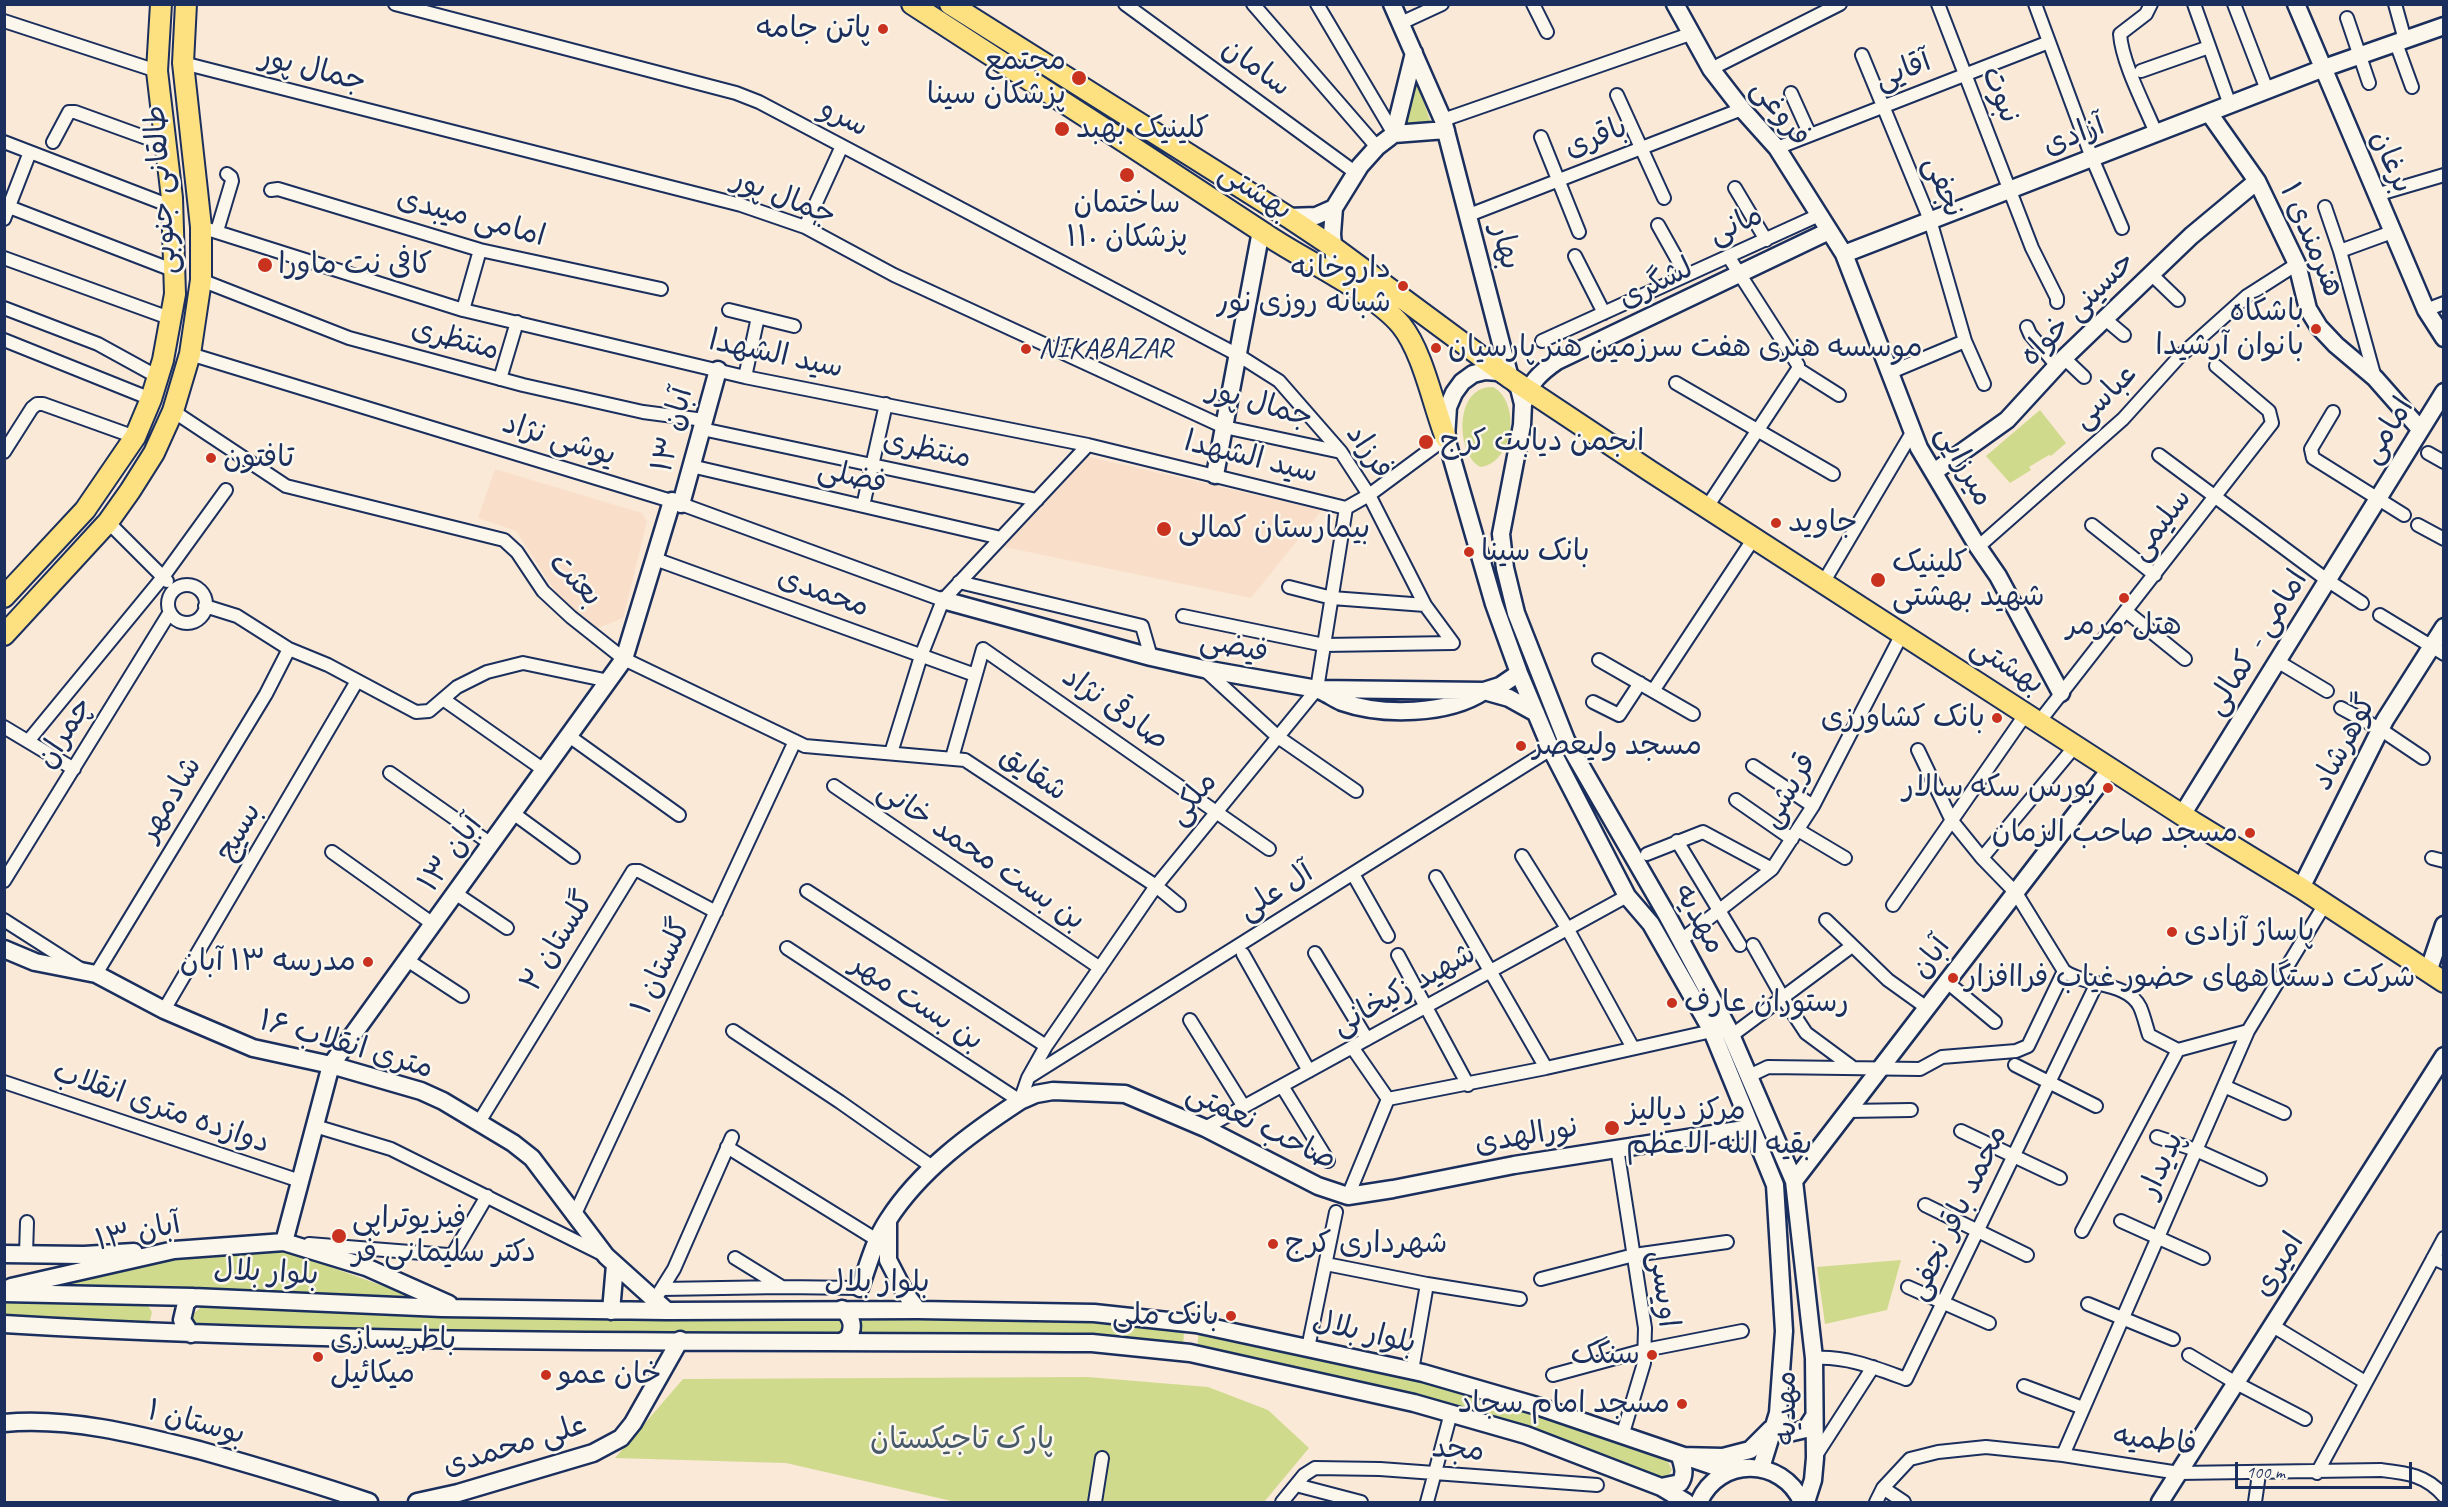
<!DOCTYPE html>
<html>
<head>
<meta charset="utf-8">
<style>
	body { margin:0 }
	#map { position:relative; width:2448px; height:1507px; overflow:hidden; background:#fae9d7; font-family:Caveat,sans-serif }
	canvas { display:block }
	.frame { position:absolute; inset:0; border:6px solid #1b2f5e; pointer-events:none }
	.scale { position:absolute; left:2235px; top:1462px; width:177px; height:27px; box-sizing:border-box; border:3px solid #1b2f5e; border-top:0; padding-left:8px; font-size:18px; line-height:21px; white-space:nowrap; color:#1b2f5e; -webkit-text-stroke:4px #fbf7ec; paint-order:stroke }
</style>
</head>
<body>
<div id="map">
<canvas width="2448" height="1507"></canvas>
<div class="frame"></div>
<div class="scale">100 m</div>
</div>
<script>
const ctx = document.querySelector('canvas').getContext('2d');
ctx.lineJoin = 'round';
function fillPath(path, color) {
  ctx.fillStyle = color;
  ctx.fill(path, 'evenodd');
}
function strokePath(path, color, width, dash) {
  ctx.strokeStyle = color;
  ctx.lineWidth = width;
  ctx.lineCap = dash ? 'butt' : 'round';
  ctx.setLineDash(dash || []);
  ctx.stroke(path);
}
function drawText(font, color, halo, rows, align = 'center') {
  ctx.font = font + ' Caveat,"Playpen Sans Arabic",sans-serif';
  ctx.lineWidth = 5;
  ctx.setLineDash([]);
  ctx.textBaseline = 'middle';
  ctx.strokeStyle = halo;
  ctx.fillStyle = color;
  for (const [text, x, y, turn = 0] of rows) {
    ctx.save();
    ctx.translate(x, y);
    ctx.rotate((+turn || 0) * Math.PI / 180);
    ctx.textAlign = isNaN(turn) ? turn : align;
    if (halo) ctx.strokeText(text, 0, 0);
    ctx.fillText(text, 0, 0);
    ctx.restore();
  }
}
const built = new Path2D(`
	M1085,456L1322,510L1251,598L1004,547Z
	M495,469L642,513L647,522L623,618L598,628L559,597L516,531L478,518Z`);
const green = new Path2D(`
	M1417,82L1432,126L1402,131Z
	M1493,387C1521,402 1514,462 1481,467C1457,457 1452,386 1493,387Z
	M2040,410L2066,443L2051,456L2049,455L2029,467L2031,470L2010,483L1986,456Z
	M284,1250L427,1302L31,1288L175,1257Z
	M1901,1260L1887,1310L1825,1324L1817,1267Z
	M4,1301L141,1304L148,1306L152,1312L149,1325L5,1318Z
	M201,1307L471,1314L1002,1317L1095,1320L1184,1330L1183,1348L200,1327L193,1321V1314Z
	M1199,1331L1435,1384L1563,1423L1667,1460L1672,1470L1667,1478L1654,1476L1488,1417L1420,1395L1197,1348Z
	M1087,1377L1208,1387L1268,1410L1309,1448L1264,1502H956L786,1463L615,1458L683,1379Z`);
const street = new Path2D(`
	M395,4L736,93L759,102L1238,355L1279,381L1341,452L1369,495L1425,605L1453,643
	M1125,4L1356,173
	M1253,4L1377,147
	M1317,4L1394,134
	M1533,4L1547,32
	M1938,4L2032,248L2057,298V302
	M2035,4L2092,158L2122,228
	M2151,4L2146,14L2120,34C2122,63 2145,106 2156,133
	M2194,4L2230,105
	M2234,4L2267,90
	M2395,4L2405,40
	M2347,18L2369,83
	M4,21L157,71
	M1401,23L1442,4
	M2396,43L2412,87
	M1862,55L1930,220L1965,341L1984,384
	M183,63L741,205L805,227L894,275L1224,427L1341,452
	M1711,69L1840,4
	M2141,71L2209,47
	M1791,93L1810,135
	M1617,95L1664,198
	M1443,120L1690,34
	M1541,137L1579,232
	M4,142L173,207
	M53,142L69,112H75L166,145
	M1777,148L2049,42
	M1735,188L1766,240
	M271,190L278,189L480,250L661,289
	M2376,195L2444,175
	M4,205L175,271
	M2325,207L2340,251L2375,378
	M1469,215L1742,109
	M4,219L30,152
	M1658,225L1686,275
	M201,227L463,310L745,377L1088,445L1346,508
	M805,227L842,146
	M217,231L232,181L231,177L227,174
	M2340,251L2392,232
	M1575,256L1604,313
	M4,258L172,319
	M2151,274L2178,300
	M201,280L349,338L523,385L643,412L704,420
	M4,308L98,344L158,377
	M463,310L480,250
	M729,310L794,326
	M2426,310L2444,303
	M2105,319L2124,335
	M2027,327L2030,334L2057,366
	M4,340L151,399
	M1542,341L1819,215
	M190,354L681,504L943,600
	M2064,358L2084,377
	M1798,369L1839,395
	M1891,372L1965,341
	M745,377L758,317
	M500,379L517,322
	M1676,383L1833,474
	M173,411L286,486L504,540L517,552L543,591L571,617L624,659L805,746L965,760L1156,886L1179,905
	M2333,412L2311,449L2313,458L2404,515
	M702,429L1037,500
	M4,452L32,408L37,404H43L135,437
	M2428,453L2444,462
	M2159,455L2327,580L2362,603
	M691,466L1001,538
	M863,506L886,404
	M1707,507L1798,369V365L1728,256
	M1346,508L1369,495L1446,438
	M108,522L167,581
	M2092,525L2155,575
	M2418,525L2444,539
	M1978,547L2123,419L2179,357L2247,296L2297,264
	M655,559L975,675
	M959,582L1142,626L1151,657
	M1823,583L1913,431
	M168 604a19 19 0 1 1 38 0a19 19 0 1 1-38 0Z
	M1289,587L1332,598L1425,605
	M205,606L237,616L289,649L328,665L416,712L429,711L457,687L487,672L523,663L609,681
	M2127,612L2185,659
	M2380,615L2444,654
	M1183,616L1324,645L1453,643
	M1599,660L1693,714
	M2277,661L2327,691
	M1204,669L1278,737L1356,791
	M1653,691L1754,538
	M443,699L544,770
	M1593,702L1619,715L1640,683
	M2341,708L2380,729L2423,758
	M2039,722L2272,423L2269,411L2216,366
	M4,727L74,769
	M569,736L679,815
	M29,740L163,577L226,490
	M1918,750L1952,821L1982,858L2016,893L2064,971C2086,987 2127,981 2140,1007C2144,1016 2146,1026 2149,1035L2178,1050L2248,1031
	M891,753L921,656L943,600L1088,445
	M952,758L983,649L1269,849
	M1753,766L1813,806
	M390,773L491,844
	M834,786L1100,968
	M1736,800L1792,839
	M513,813L573,857
	M1798,830L1845,858
	M1677,841L1740,945
	M332,852L433,924
	M1647,854L1703,832L1772,869
	M1522,856L1567,928L1633,1048
	M1982,858L2076,745
	M2432,858L2444,861
	M1353,874L1388,936
	M1436,877L1546,1068
	M4,881L170,612
	M807,891L1046,1046
	M455,893L507,928
	M1893,905L2025,715
	M4,920L79,968
	M1826,920L1888,980L1927,1008
	M1680,941L1772,869L1813,806L1902,634
	M1753,945L1783,998L1806,1033L1852,1067
	M787,948L1020,1101L1028,1078L1046,1046L1156,886L1317,689L1346,508
	M1315,953L1367,1039
	M1243,954L1309,1071
	M1398,955L1468,1085
	M407,960L462,996
	M96,974L266,694L289,649
	M1947,982L1995,1022
	M164,1010L357,681
	M1190,1020L1244,1107
	M733,1031L840,1102L931,1166
	M1731,1036L1852,946
	M1352,1047L1388,1099
	M2015,1065L2096,1106
	M1749,1076L1768,1067L1920,1069L1942,1057L2016,1051L2028,1046L2064,971
	M1029,1077L1551,749
	M4,1082L300,1181
	M1282,1086L1328,1161
	M2224,1086L2284,1113
	M1848,1111L1911,1110
	M479,1122L633,871H639L716,912
	M315,1126L391,1149L604,1255
	M1205,1128L1627,896
	M1961,1131L2060,1178
	M2157,1137L2196,1150L2260,1179
	M727,1147L877,1240
	M1617,1148L1645,1328L1644,1363L1623,1433
	M1348,1196L1388,1099L1546,1068L1712,1031
	M1925,1205L2027,1255
	M575,1214L795,741
	M2121,1221L2203,1258
	M2082,1231L2178,1050
	M309,1244L448,1255L453,1254L487,1196
	M26,1254L27,1222
	M735,1258L782,1287
	M2433,1258L2444,1263
	M1326,1264L1427,1284
	M1541,1279L1634,1255L1727,1242
	M1908,1287L1989,1323
	M662,1289L782,1287L860,1288
	M659,1293L674,1269L732,1137
	M2088,1304L2173,1339
	M2273,1326L2365,1382
	M1308,1348L1336,1212
	M2189,1355L2236,1383L2305,1419
	M1814,1358C1847,1356 1876,1368 1906,1379L2097,983
	M1412,1371L1427,1284L1520,1299
	M1553,1375L1645,1350L1742,1331
	M2024,1386L2083,1408
	M2063,1455L2248,1031L2325,904
	M1815,1457L1873,1367
	M2317,1473L2444,1238
	M1296,1485L1361,1502
	M1883,1488L1904,1502
	M1095,1502L1102,1458
	M1282,1502L1304,1475L1315,1468L1380,1469L1597,1485
	M1427,1502L1451,1413
	M1876,1502L1883,1488L1910,1459L1938,1452L1986,1447L2063,1455L2179,1473L2381,1470C2407,1473 2426,1475 2444,1496
	M2255,1502L2259,1474`);
const secondary = new Path2D(`
	M1392,4L1443,120L1510,378
	M1675,4L1711,69L1742,109L1777,148L1844,254L1919,448L1978,547L1998,576L2061,693
	M2296,4L2426,310L2444,338
	M2209,113L2257,181L2297,264L2308,309L2319,327L2336,345L2375,378L2420,429
	M1394,134L1414,53
	M1334,208L1332,234L1336,278
	M1288,217L1316,216L1334,208L1360,166L1377,147L1394,134L1446,130
	M1844,254L2324,68L2444,26
	M1524,402C1529,383 1541,372 1557,361L1829,231
	M1934,472L2007,420L2064,358L2191,236L2257,181
	M1215,475L1261,231
	M681,504L718,370
	M943,600L1151,657L1204,669L1317,689L1484,691L1500,686L1519,673
	M1321,691C1328,694 1335,699 1342,702C1382,716 1448,715 1484,691L1509,698L1536,713
	M2182,815L2444,392
	M2301,888L2385,720L2444,627
	M4,949L35,962L96,974L164,1010L253,1048L331,1065L421,1091L443,1101L513,1143L532,1158L606,1256L667,1311
	M2428,972L2444,925
	M1794,1181L2111,768
	M888,1223V1260L905,1293L918,1310
	M284,1242L331,1065L624,659L672,501
	M4,1254L84,1255L134,1252
	M11,1287L174,1250L284,1242L366,1267L449,1304
	M860,1288C868,1266 874,1241 888,1220C920,1170 971,1133 1020,1101L1036,1094L1053,1091L1125,1094L1205,1128L1318,1186L1348,1196L1393,1189L1514,1165L1751,1128
	M4,1293L193,1297L442,1308L667,1311L918,1310L1094,1313L1196,1324L1423,1373L1537,1406L1728,1471
	M842,1309C852,1317 855,1327 848,1338L843,1341
	M611,1311L615,1265
	M4,1324C366,1346 729,1340 1092,1343L1190,1353L1414,1403L1526,1435L1661,1487L1686,1502
	M191,1334L182,1320L186,1303L193,1297
	M1778,1413L1783,1426L1793,1432L1806,1429L1813,1418
	M4,1423C69,1417 136,1434 199,1450C256,1466 313,1483 369,1502
	M1761,1468L1778,1413L1784,1331L1775,1185L1712,1031L1651,924L1627,896L1551,749L1519,673L1494,604L1446,438L1448,407L1454,393L1462,382L1473,374L1485,371L1498,372L1510,378L1519,388L1523,404L1522,425L1501,534L1505,568L1516,613L1566,740L1667,915L1728,1028L1794,1181L1814,1358L1815,1458L1813,1480L1806,1502
	M1661,1487L1680,1483C1686,1474 1683,1466 1680,1456L1723,1457L1750,1450L1771,1429
	M417,1502L458,1493L593,1453L621,1438L633,1423L680,1340
	M1699,1502C1719,1456 1782,1457 1802,1502
	M2160,1502L2444,1056`);
const primary = new Path2D(`
	M912,4C1033,82 1153,160 1273,239C1310,263 1374,293 1401,325C1423,352 1433,405 1446,438
	M950,4L1288,217L1333,247L1510,378L1650,471L2193,822L2301,888L2444,982
	M4,597L85,510L135,437L151,399L163,360L175,294L172,198L157,71L161,4
	M4,635L108,522L130,491L154,453L173,411L190,354L201,280V227L183,63L186,4`);
const markers = [
	[883,29,6,"#c8321e"],
	[1079,78,8,"#c8321e"],
	[1062,129,8,"#c8321e"],
	[1127,175,8,"#c8321e"],
	[265,265,8,"#c8321e"],
	[1403,286,6,"#c8321e"],
	[2316,329,6,"#c8321e"],
	[1436,348,6,"#c8321e"],
	[1026,349,6,"#c8321e"],
	[1426,442,8,"#c8321e"],
	[211,458,6,"#c8321e"],
	[1776,523,6,"#c8321e"],
	[1164,529,8,"#c8321e"],
	[1469,552,6,"#c8321e"],
	[1878,580,8,"#c8321e"],
	[2124,598,6,"#c8321e"],
	[1997,718,6,"#c8321e"],
	[1521,746,6,"#c8321e"],
	[2108,788,6,"#c8321e"],
	[2250,833,6,"#c8321e"],
	[2172,932,6,"#c8321e"],
	[368,962,6,"#c8321e"],
	[1953,978,6,"#c8321e"],
	[1672,1003,6,"#c8321e"],
	[1612,1128,8,"#c8321e"],
	[339,1236,8,"#c8321e"],
	[1273,1244,6,"#c8321e"],
	[1231,1316,6,"#c8321e"],
	[1652,1355,6,"#c8321e"],
	[318,1357,6,"#c8321e"],
	[546,1375,6,"#c8321e"],
	[1682,1404,6,"#c8321e"]
];
const poiNames = [
	["پاتن جامه",871,29,"right"],
	["مجتمع",1066,61,"right"],
	["پزشکان سینا",1066,95,"right"],
	["کلینیک بهبد",1076,129],
	["ساختمان",1127,204,"center"],
	["پزشکان ۱۱۰",1127,238,"center"],
	["کافی نت ماورا",278,265],
	["داروخانه",1391,269,"right"],
	["شبانه روزی نور",1391,303,"right"],
	["باشگاه",2304,312,"right"],
	["بانوان آرشیدا",2304,346,"right"],
	["موسسه هنری هفت سرزمین هنر پارسیان",1448,348],
	["NIKABAZAR",1038,349],
	["انجمن دیابت کرج",1440,442],
	["تافتون",223,458],
	["جاوید",1788,523],
	["بیمارستان کمالی",1178,529],
	["بانک سینا",1481,552],
	["کلینیک",1892,563],
	["شهید بهشتی",1892,597],
	["هتل مرمر",2124,626,"center"],
	["بانک کشاورزی",1985,718,"right"],
	["مسجد ولیعصر",1533,746],
	["بورس سکه سالار",2096,788,"right"],
	["مسجد صاحب الزمان",2238,833,"right"],
	["پاساژ آزادی",2184,932],
	["مدرسه ۱۳ آبان",356,962,"right"],
	["شرکت دستگاههای حضور غیاب فراافزار",1965,978],
	["رستوران عارف",1684,1003],
	["مرکز دیالیز",1626,1111],
	["بقیه الله الاعظم",1626,1145],
	["فیزیوتراپی",352,1219],
	["دکتر سلیمانی فر",352,1253],
	["شهرداری کرج",1285,1244],
	["بانک ملی",1219,1316,"right"],
	["باطریسازی",330,1340],
	["میکائیل",330,1374],
	["سنگک",1640,1355,"right"],
	["خان عمو",558,1375],
	["مسجد امام سجاد",1670,1404,"right"]
];
const streetNames = [
	["سامان",1256,68,36],
	["جمال پور",313,70,14],
	["آقایی",1903,71,-21],
	["نبوت",2000,95,69],
	["فروغی",1780,113,52],
	["سرو",844,118,28],
	["آزادی",2074,136,-21],
	["باقری",1596,138,-21],
	["برغان",2391,162,67],
	["نجفی",1943,187,69],
	["طالقانی جنوبی",162,190,-94],
	["بهشتى",1255,192,33],
	["جمال پور",784,198,21],
	["امامی میبدی",471,218,15],
	["مانی",1736,225,-24],
	["هنرمندی ۱",2311,240,67],
	["بهار",1505,247,76],
	["لشگری",1656,284,-26],
	["حسینی خواه",2078,309,-45],
	["منتظری",455,340,15],
	["سید الشهدا",776,355,12],
	["عباسی",2105,397,-45],
	["جمال پور",1260,404,16],
	["۱۳ آبان",673,430,-75],
	["امامی",2388,431,-58],
	["یوشی نژاد",559,440,17],
	["منتظری",927,450,12],
	["فرزاد",1369,452,55],
	["سید الشهدا",1251,458,14],
	["میرزایی",1964,466,61],
	["فضلی",852,477,13],
	["سلیمی",2161,525,-53],
	["بعثت",575,580,46],
	["محمدی",823,593,20],
	["امامی - کمالی",2257,643,-58],
	["فیضی",1234,647,11],
	["بهشتی",2007,666,33],
	["صادقی نژاد",1115,709,35],
	["چمران",65,733,-58],
	["گوهرشاد",2345,743,-62],
	["شقایق",1033,774,34],
	["قریشی",1789,791,-60],
	["شادمهر",171,799,-59],
	["ملکی",1193,799,-51],
	["بسیج",239,832,-60],
	["۱۳ آبان",451,854,-54],
	["بن بست محمد خانی",981,856,34],
	["آل علی",1276,892,-32],
	["مهدیه",1699,919,61],
	["گلستان ۲",558,942,-58],
	["آبان",1931,958,-53],
	["گلستان ۱",662,967,-65],
	["شهید زکیخانی",1404,990,-29],
	["بن بست مهر",917,1003,33],
	["۱۶ متری انقلاب",346,1045,16],
	["دوازده متری انقلاب",161,1108,19],
	["صاحب نعمتی",1261,1127,26],
	["نورالهدی",1527,1136,-10],
	["پدیدار",2162,1165,-66],
	["محمد باقر نجفی",1958,1213,-64],
	["۱۳ آبان",138,1233,-12],
	["امیری",2279,1265,-58],
	["بلوار بلال",266,1273,3],
	["بلوار بلال",877,1283],
	["اویسی",1663,1289,83],
	["بلوار بلال",1364,1333,13],
	["مهدیه",1787,1408,-90],
	["بوستان ۱",196,1423,15],
	["فاطمیه",2155,1441,7],
	["علی محمدی",515,1446,-17],
	["مجد",1458,1450,4]
];
const parkNames = [
	["پارک تاجیکستان",962,1440]
];
fillPath(built, '#f9dfc9');
fillPath(green, '#cfda8d');
strokePath(street, '#1b2f5e', 16);
strokePath(secondary, '#1b2f5e', 21);
strokePath(primary, '#1b2f5e', 24);
strokePath(street, '#fbf7ec', 12);
strokePath(secondary, '#fbf7ec', 16);
strokePath(primary, '#fde080', 20);
for (const [x, y, r, color] of markers) {
  const dot = new Path2D();
  dot.arc(x, y, r, 0, 2 * Math.PI);
  ctx.fillStyle = color;
  ctx.fill(dot);
  strokePath(dot, '#fbf7ec', 2);
}
drawText('30px', '#1b2f5e', '#fbf7ec', poiNames, 'left');
drawText('30px', '#1b2f5e', '#fbf7ec', streetNames);
drawText('30px', '#485a6a', '#fbf7ec', parkNames);
</script>
</body>
</html>
